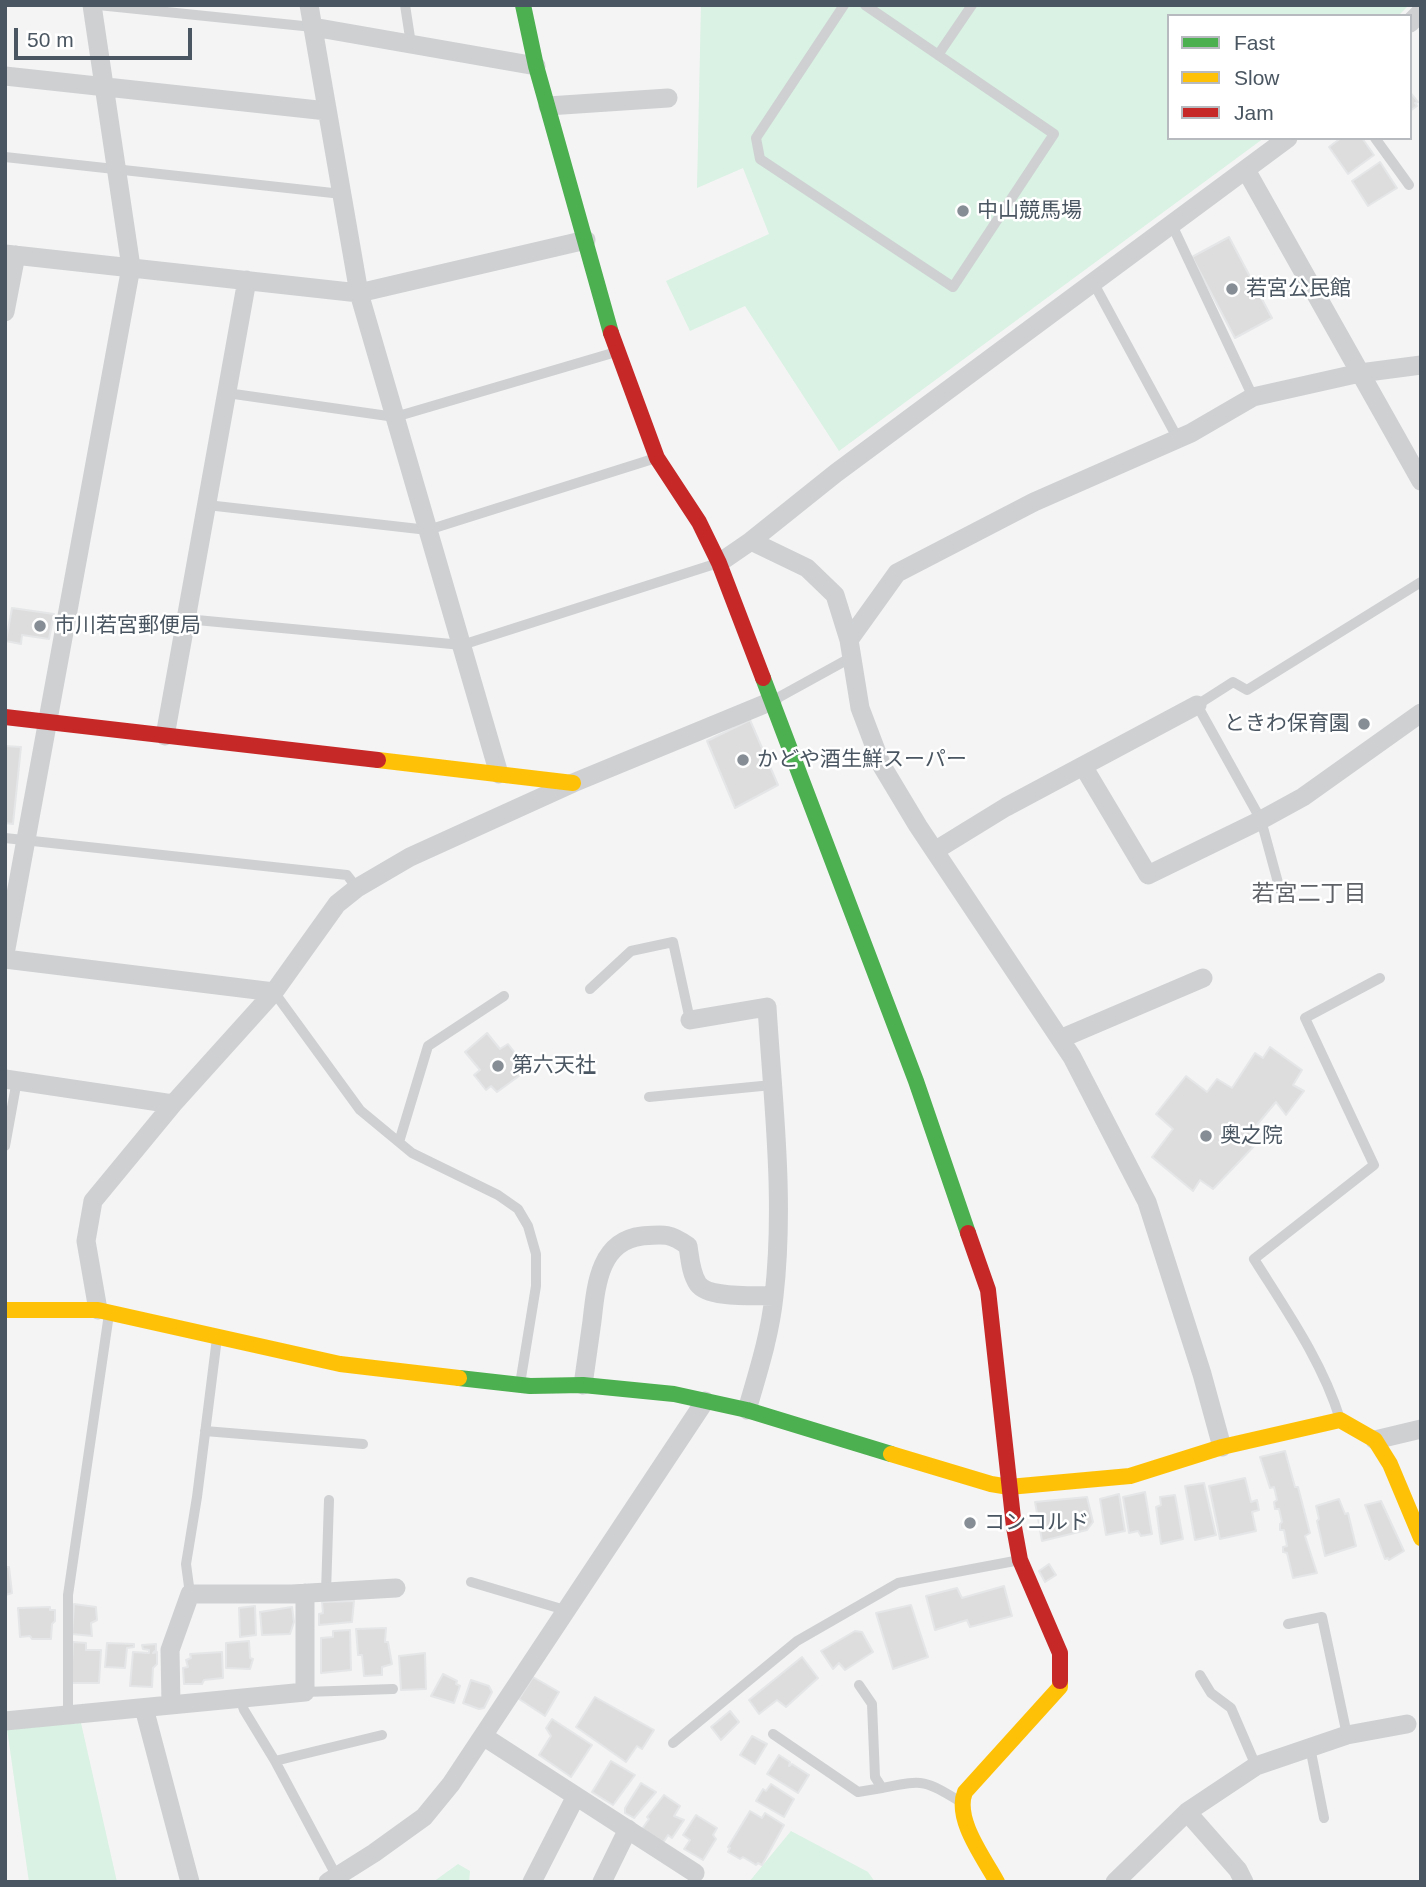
<!DOCTYPE html>
<html>
<head>
<meta charset="utf-8">
<style>
	body { margin:0 }
	#map { position:relative; width:1426px; height:1887px; overflow:hidden; background:#f4f4f4; font-family:Helvetica,sans-serif }
	canvas { display:block }
	.frame { position:absolute; inset:0; border:7px solid #4a5661; pointer-events:none }
	.legend { position:absolute; left:1167px; top:14px; width:245px; height:126px; box-sizing:border-box; background:#fff; border:2px solid #b7bbc0; margin:0; padding:9px 12px; list-style:none; font-size:21px; color:#4a5661 }
	.legend li { display:flex; align-items:center; gap:14px; height:35px }
	.legend b { width:35px; border:2px solid #b7bbc0 }
	.scale { position:absolute; left:14px; top:28px; width:178px; height:32px; box-sizing:border-box; border:4px solid #4a5661; border-top:0; padding-left:9px; font-size:21px; line-height:24px; white-space:nowrap; color:#4a5661; -webkit-text-stroke:5px #fff; paint-order:stroke }
</style>
</head>
<body>
<div id="map">
<canvas width="1426" height="1887"></canvas>
<div class="frame"></div>
<ul class="legend">
<li><b style="height:9px;background:#4caf50"></b>Fast</li>
<li><b style="height:9px;background:#ffc107"></b>Slow</li>
<li><b style="height:9px;background:#c62828"></b>Jam</li>
</ul>
<div class="scale">50 m</div>
</div>
<script>
const ctx = document.querySelector('canvas').getContext('2d');
ctx.lineJoin = 'round';
function fillPath(path, color) {
  ctx.fillStyle = color;
  ctx.fill(path, 'evenodd');
}
function strokePath(path, color, width, dash) {
  ctx.strokeStyle = color;
  ctx.lineWidth = width;
  ctx.lineCap = dash ? 'butt' : 'round';
  ctx.setLineDash(dash || []);
  ctx.stroke(path);
}
function drawText(font, color, halo, rows, align = 'center') {
  ctx.font = font + ' Helvetica,"Noto Sans JP",sans-serif';
  ctx.lineWidth = 5;
  ctx.setLineDash([]);
  ctx.textBaseline = 'middle';
  ctx.strokeStyle = halo;
  ctx.fillStyle = color;
  for (const [text, x, y, turn = 0] of rows) {
    ctx.save();
    ctx.translate(x, y);
    ctx.rotate((+turn || 0) * Math.PI / 180);
    ctx.textAlign = isNaN(turn) ? turn : align;
    if (halo) ctx.strokeText(text, 0, 0);
    ctx.fillText(text, 0, 0);
    ctx.restore();
  }
}
const green = new Path2D(`
	M701,5H1409L1398,16H1169V138H1264L839,451L745,306L690,331L666,281L769,234L743,168L697,188Z
	M81,1723L117,1882H29L7,1729Z
	M791,1831L868,1872L875,1882H749Z
	M458,1864L470,1871L469,1882H433Z`);
const building = new Path2D(`
	M1410,92L1418,102L1415,103L1417,106L1410,111Z
	M1341,138H1362L1374,155L1348,174L1329,147Z
	M1380,162L1397,188L1368,206L1352,181Z
	M1229,237L1272,318L1235,338L1192,257Z
	M12,608L54,614L49,639L22,635L21,644L6,641Z
	M750,720L778,785L735,808L707,741Z
	M5,746L21,747L13,824L5,823Z
	M487,1033L500,1049L508,1044L523,1063L514,1069L519,1076L497,1092L491,1086L486,1090L474,1075L480,1070L465,1052Z
	M1270,1047L1302,1070L1293,1085L1304,1091L1286,1115L1276,1102L1250,1133L1257,1143L1213,1189L1200,1180L1193,1191L1152,1157L1173,1129L1156,1114L1186,1076L1207,1092L1217,1079L1232,1088L1255,1053L1263,1058Z
	M1285,1451L1295,1487H1298L1310,1533L1305,1536L1317,1573L1293,1578L1287,1553L1283,1552V1547L1287,1546L1284,1530H1280V1524L1282,1522L1279,1509H1275L1274,1502L1277,1500L1274,1487L1270,1488L1260,1457Z
	M1245,1478L1251,1502L1257,1500L1259,1510L1252,1512L1256,1531L1220,1539L1209,1486Z
	M1204,1483L1216,1535L1195,1540L1185,1486Z
	M1145,1492L1152,1534L1141,1536L1138,1531L1129,1533L1123,1497Z
	M1119,1494L1125,1531L1106,1535L1100,1499Z
	M1175,1495L1183,1539L1161,1544L1156,1507L1161,1505L1160,1497Z
	M1087,1497L1093,1522L1087,1530L1042,1541L1035,1502Z
	M1339,1499L1345,1514L1348,1513L1356,1546L1325,1556L1317,1521L1319,1519L1316,1506Z
	M1381,1501L1404,1551L1389,1560L1388,1558L1385,1559L1365,1505Z
	M1049,1564L1056,1575L1045,1582L1039,1571Z
	M5,1567H9L12,1593L6,1595L5,1601Z
	M1004,1586L1012,1616L970,1627L967,1620L935,1630L926,1596L957,1588L962,1598Z
	M354,1601L352,1622L319,1625V1614L323,1613L322,1602Z
	M74,1604L96,1607L97,1620L91,1623L92,1636L72,1634Z
	M911,1605L928,1657L893,1669L876,1613Z
	M255,1606L256,1635L240,1637L239,1608Z
	M50,1607V1610H55V1621L52,1624L51,1639H32L30,1636L20,1637L18,1608Z
	M292,1607L294,1622L290,1634L262,1635L260,1612Z
	M386,1628L385,1642H388L392,1664L382,1667V1675L364,1676L362,1655H358L356,1629Z
	M350,1630L351,1670L321,1673V1638L333,1637V1631Z
	M855,1631L862,1632L873,1652L845,1670L839,1663L833,1669L821,1651Z
	M249,1641L250,1658L253,1659L250,1669L226,1668V1643Z
	M73,1642L86,1643V1650H101L99,1683H71Z
	M107,1643L134,1644V1647L127,1648L125,1668L105,1667Z
	M156,1644V1650L153,1653L157,1652V1664L153,1668L152,1687L130,1686L133,1652L149,1653V1650L143,1649L142,1645Z
	M222,1652L223,1678L204,1680L202,1684H184L183,1668L188,1667L186,1660L191,1658L190,1654Z
	M425,1653L426,1689L401,1690L399,1656Z
	M802,1657L818,1678L786,1707L777,1700L759,1714L749,1700Z
	M443,1674L457,1681L456,1684L460,1686L454,1703L431,1696Z
	M533,1677L559,1692L545,1716L519,1699Z
	M471,1680L489,1686L492,1692L484,1708L479,1709L463,1703Z
	M595,1697L654,1730L642,1749L637,1746L626,1762L576,1727Z
	M730,1711L739,1722L721,1740L711,1727Z
	M552,1719L592,1745L571,1777L539,1755L551,1736L546,1728Z
	M752,1736L767,1744L755,1764L740,1755Z
	M779,1755L790,1762L789,1766L792,1764L809,1775L798,1793L767,1774Z
	M611,1761L635,1775L613,1805L592,1792Z
	M641,1783L656,1792L634,1818L625,1813V1808Z
	M771,1784L794,1799L784,1817L756,1801L763,1789L766,1791Z
	M664,1795L680,1806L674,1816L684,1820L672,1838L668,1835L663,1843L642,1829L649,1819L647,1817Z
	M750,1811L762,1818L765,1813L784,1825L762,1865L758,1863L756,1865L743,1857L740,1859L728,1852L730,1848L728,1847Z
	M696,1815L717,1828L713,1835L716,1839L703,1860L684,1849L690,1840L683,1835Z`);
const lane = new Path2D(`
	M98,5L313,27
	M405,5L411,44
	M844,5L756,138L760,159L953,287L1054,134L865,5
	M938,55L972,5
	M1375,138L1409,185
	M5,157L342,194
	M1172,225L1253,397
	M1093,282L1178,439
	M227,393L395,417L616,352
	M207,505L428,530L656,458
	M186,619L462,645L718,563
	M772,701L852,657
	M5,838L347,875L357,888
	M1280,890L1261,820L1197,705L1233,682L1247,690L1421,582
	M590,989L631,951L673,942L690,1020
	M274,992L360,1110L412,1153L498,1195L518,1209L528,1226L536,1254V1286L520,1384
	M649,1097L772,1085
	M399,1142L428,1046L504,996
	M5,1146L17,1080
	M1340,1419C1322,1361 1286,1310 1254,1259L1374,1165L1305,1018L1380,978
	M205,1431L363,1444
	M471,1582L565,1610
	M326,1592L329,1500
	M190,1594L186,1564L197,1497L217,1338
	M1288,1624L1322,1617L1347,1735
	M1200,1675L1211,1693L1231,1708L1256,1766
	M859,1685L872,1704L875,1777L882,1788C924,1780 923,1779 961,1802
	M305,1692L393,1689
	M240,1698L244,1710L275,1761L337,1877
	M68,1716V1595L109,1314
	M773,1734L858,1792L882,1788
	M673,1743L797,1641L898,1583L1020,1560
	M1310,1747L1324,1818
	M275,1761L382,1735`);
const street = new Path2D(`
	M309,5L359,293L499,774
	M1410,23L1421,12
	M313,27L536,66
	M5,76L327,111
	M548,106L668,98
	M1246,170L1421,481
	M5,254L359,293L586,240
	M5,312L16,255
	M751,541L807,568L835,595L849,640L860,708L882,766L918,826L1072,1057L1147,1202L1202,1374L1222,1447
	M719,563L751,541L836,473L1288,138
	M849,640L897,573L1034,502L1191,433L1253,397L1360,373L1421,365
	M165,736L247,280
	M1083,766L1148,875L1261,820L1303,797L1421,713
	M936,850L1006,807L1197,705
	M5,954L131,267L92,5
	M5,959L274,992
	M690,1020L767,1007C773,1103 785,1199 774,1296C770,1335 758,1372 747,1410
	M1060,1039L1203,978
	M5,1079L173,1104
	M98,1310L86,1241L93,1201L173,1104L274,992L337,904L357,888L410,857L573,783L772,701
	M583,1385C586,1364 589,1342 592,1321C596,1286 599,1241 642,1236C664,1234 670,1233 688,1246C690,1259 691,1274 698,1284C709,1299 756,1295 774,1296
	M1375,1440L1421,1429
	M171,1705L170,1650L190,1594H292L396,1588
	M144,1708L190,1882
	M5,1721L305,1692V1593
	M483,1736L695,1873
	M1187,1812L1238,1870L1244,1882
	M328,1882L374,1853L424,1817L451,1784L705,1401
	M532,1882L576,1796
	M602,1882L628,1829
	M1115,1882L1187,1812L1256,1766L1347,1735L1407,1724`);
const fast = new Path2D(`
	M523,5L536,66L611,333
	M763,678L916,1081L968,1233
	M459,1378L530,1386L583,1385L674,1394L747,1410L891,1454`);
const slow = new Path2D(`
	M378,760L573,783
	M5,1310H98L340,1364L459,1378
	M891,1454L991,1484L1009,1487L1130,1476L1222,1447L1340,1420L1375,1440L1390,1464L1421,1538
	M997,1882C984,1858 954,1819 965,1792L1060,1687V1681`);
const jam = new Path2D(`
	M611,333L657,458L699,522L719,563L763,678
	M5,717L378,760
	M968,1233L988,1290L1014,1527L1020,1560L1060,1653V1681`);
const markers = [
	[963,211,7,"#868d94"],
	[1232,289,7,"#868d94"],
	[40,626,7,"#868d94"],
	[1364,724,7,"#868d94"],
	[743,760,7,"#868d94"],
	[498,1066,7,"#868d94"],
	[1206,1136,7,"#868d94"],
	[970,1523,7,"#868d94"]
];
const poiNames = [
	["中山競馬場",977,211],
	["若宮公民館",1246,289],
	["市川若宮郵便局",54,626],
	["ときわ保育園",1350,724,"right"],
	["かどや酒生鮮スーパー",757,760],
	["第六天社",512,1066],
	["奥之院",1220,1136],
	["コンコルド",984,1523]
];
const neighbourhoodNames = [
	["若宮二丁目",1309,895]
];
fillPath(green, '#d9f2e3');
fillPath(building, '#ddddde');
strokePath(building, '#e5e6e7', 2);
strokePath(lane, '#ced0d2', 10);
strokePath(street, '#ced0d2', 19);
strokePath(fast, '#4caf50', 16);
strokePath(slow, '#ffc107', 16);
strokePath(jam, '#c62828', 16);
for (const [x, y, r, color] of markers) {
  const dot = new Path2D();
  dot.arc(x, y, r, 0, 2 * Math.PI);
  ctx.fillStyle = color;
  ctx.fill(dot);
  strokePath(dot, '#fff', 2.5);
}
drawText('21px', '#4a5661', '#fff', poiNames, 'left');
drawText('23px', '#5f6368', '#fff', neighbourhoodNames);
</script>
</body>
</html>
